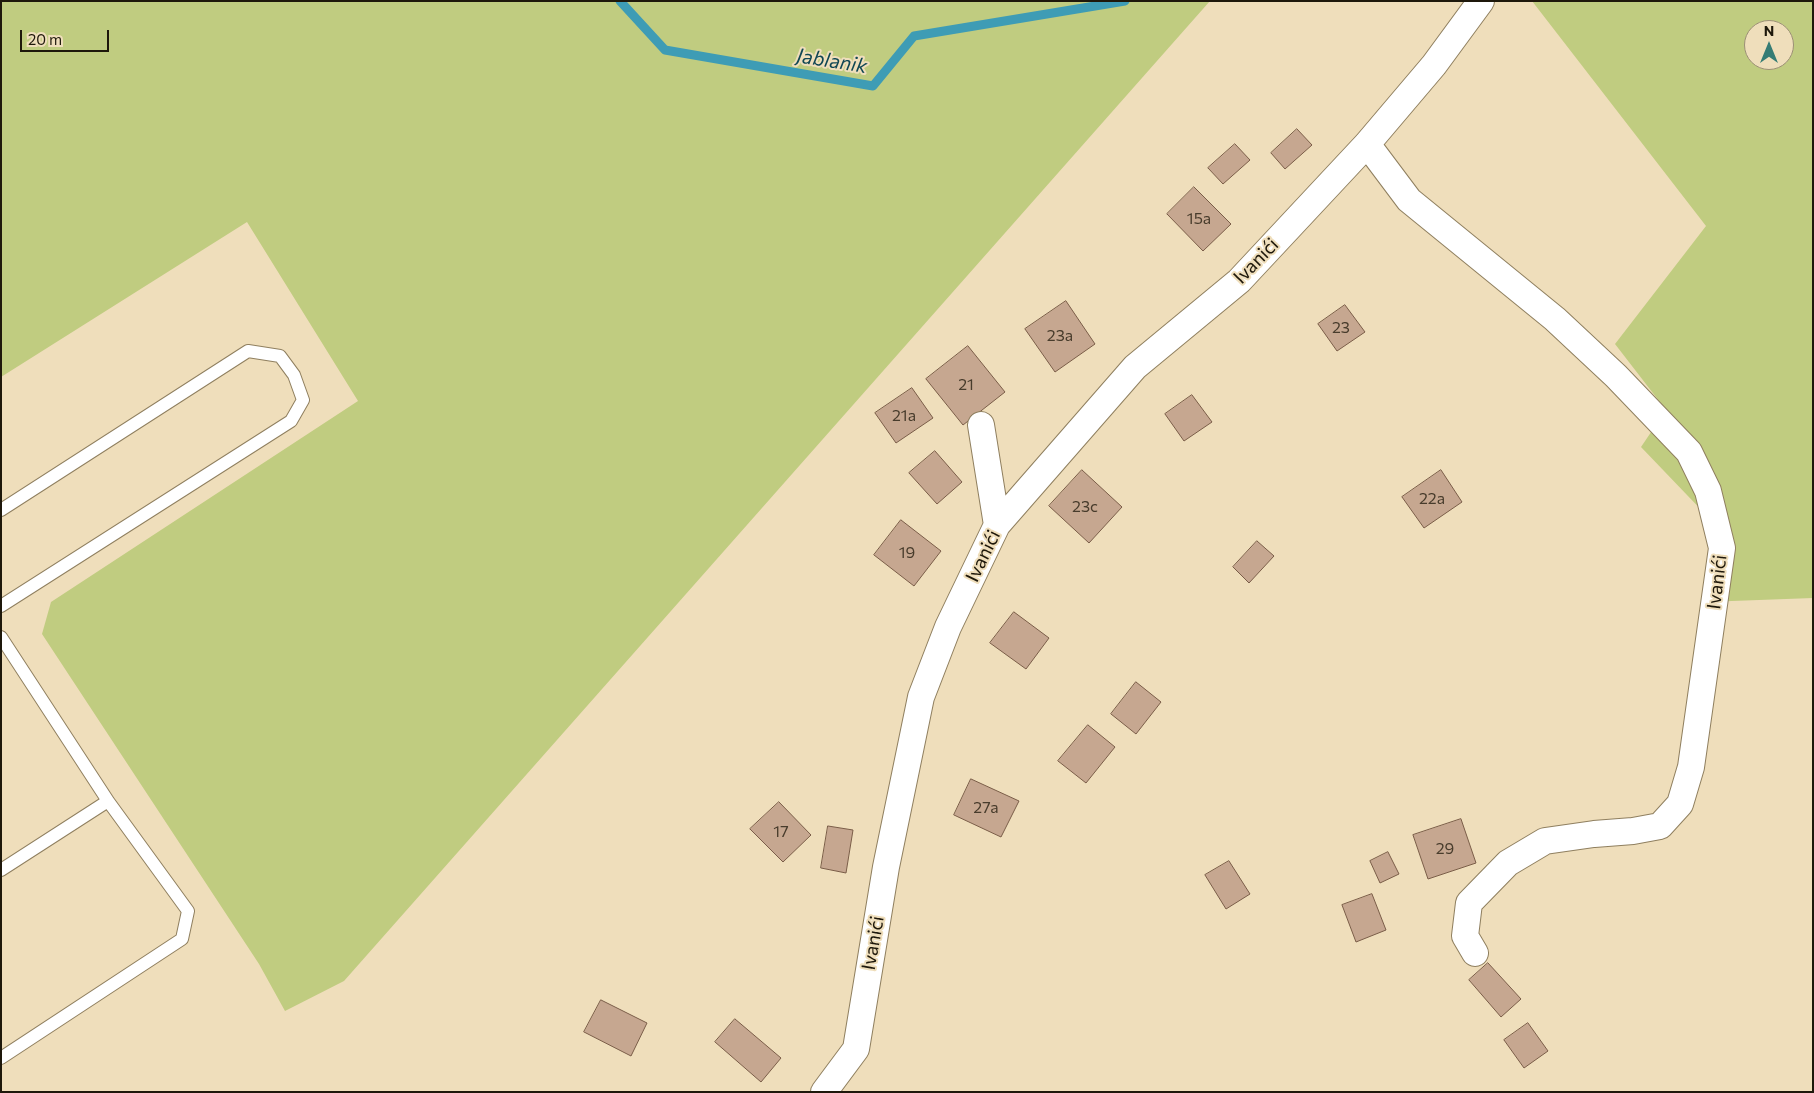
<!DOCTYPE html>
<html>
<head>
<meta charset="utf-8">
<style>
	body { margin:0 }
	#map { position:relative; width:1814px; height:1093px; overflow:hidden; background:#efdebb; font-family:Commissioner,sans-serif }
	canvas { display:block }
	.frame { position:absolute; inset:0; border:2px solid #1e180b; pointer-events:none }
	.north { position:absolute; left:1744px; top:20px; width:50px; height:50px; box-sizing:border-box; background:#efdebb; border:1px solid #9b8f75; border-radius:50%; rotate:0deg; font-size:14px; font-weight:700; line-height:20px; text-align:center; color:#1e180b }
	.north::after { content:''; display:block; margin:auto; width:18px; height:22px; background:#357c74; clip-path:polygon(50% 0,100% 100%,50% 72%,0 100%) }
	.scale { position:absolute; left:20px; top:30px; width:89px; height:22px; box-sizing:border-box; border:2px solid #1e180b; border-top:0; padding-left:6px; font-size:15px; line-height:18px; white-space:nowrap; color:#1e180b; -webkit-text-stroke:4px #efdebb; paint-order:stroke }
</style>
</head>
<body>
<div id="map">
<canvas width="1814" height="1093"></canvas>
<div class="frame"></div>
<div class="north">N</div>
<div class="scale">20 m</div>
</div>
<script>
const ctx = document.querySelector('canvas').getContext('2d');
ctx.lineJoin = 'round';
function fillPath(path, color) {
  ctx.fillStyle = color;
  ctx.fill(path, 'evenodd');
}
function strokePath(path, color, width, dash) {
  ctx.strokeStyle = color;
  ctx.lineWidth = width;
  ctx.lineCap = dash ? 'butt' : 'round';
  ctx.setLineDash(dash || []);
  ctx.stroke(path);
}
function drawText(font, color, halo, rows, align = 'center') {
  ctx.font = font + ' Commissioner,sans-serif';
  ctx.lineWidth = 4;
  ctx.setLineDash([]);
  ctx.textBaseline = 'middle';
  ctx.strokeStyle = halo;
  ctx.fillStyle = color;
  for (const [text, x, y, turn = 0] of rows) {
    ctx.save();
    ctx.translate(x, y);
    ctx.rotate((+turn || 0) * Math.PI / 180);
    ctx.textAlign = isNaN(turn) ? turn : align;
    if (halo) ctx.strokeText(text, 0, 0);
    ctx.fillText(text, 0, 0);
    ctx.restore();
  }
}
const green = new Path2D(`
	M1,1H1210L344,981L285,1011L259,964L42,634L51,602L358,401L247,222L1,377Z
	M1532,1H1813V598L1705,602L1710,519L1641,447L1666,410L1615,344L1706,226ZM1754,30H1784V60H1754Z`);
const stream = new Path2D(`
	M620,1L665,50L873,86L914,36L1125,1`);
const building = new Path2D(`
	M1297,129L1312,145L1285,169L1271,153Z
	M1235,144L1250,160L1223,184L1208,168Z
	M1194,187L1231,224L1203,251L1167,214Z
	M1066,301L1095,344L1055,372L1025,329Z
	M1345,305L1365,332L1337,351L1318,324Z
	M968,346L1005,392L963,425L926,379Z
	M912,388L933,418L896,443L875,413Z
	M1192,395L1212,422L1184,441L1165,414Z
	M935,451L962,482L937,504L909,473Z
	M1082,470L1122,507L1089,543L1049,506Z
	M1441,470L1462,502L1424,528L1402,497Z
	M901,520L941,551L914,586L874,555Z
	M1257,541L1274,556L1249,583L1233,567Z
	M1014,612L1049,638L1026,669L990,643Z
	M1136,682L1161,702L1136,734L1111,714Z
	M1088,725L1115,747L1086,783L1058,761Z
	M971,779L1019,801L1001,837L954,815Z
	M779,802L811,835L783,862L750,829Z
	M1461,819L1476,863L1428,879L1413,835Z
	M828,826L853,830L846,873L821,868Z
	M1388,852L1399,874L1380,883L1370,861Z
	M1229,861L1250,894L1226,909L1205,875Z
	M1372,894L1386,930L1356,942L1342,905Z
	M1488,963L1521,999L1501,1017L1469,980Z
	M601,1000L647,1023L631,1056L584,1032Z
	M735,1019L781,1058L761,1082L715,1042Z
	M1528,1023L1548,1051L1524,1068L1504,1040Z`);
const service = new Path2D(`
	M1,510L248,351L280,356L294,375L303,400L291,421L1,606
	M1,637L108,801L188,911L182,939L1,1058
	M1,870L108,801`);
const minor = new Path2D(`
	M1367,144L1409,200L1555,319L1616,376L1689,452L1708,491L1722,548L1691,767L1680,804L1660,826L1633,831L1594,834L1545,841L1508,863L1469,903L1465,936L1475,953
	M981,425L997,525
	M824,1092L856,1049L886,867L921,697L948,627L997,525L1135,367L1239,281L1367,144L1434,65L1481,1`);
const numberNames = [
	["15a",1199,219],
	["23",1341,328],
	["23a",1060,336],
	["21",966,385],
	["21a",904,416],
	["22a",1432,499],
	["23c",1085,507],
	["19",907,553],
	["27a",986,808],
	["17",781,832],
	["29",1445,849]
];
const streetNames = [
	["Ivanići",1256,261,-46],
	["Ivanići",983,556,-64],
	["Ivanići",1717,582,-83],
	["Ivanići",873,943,-80]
];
const waterNames = [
	["Jablanik",832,61,9]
];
fillPath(green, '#c0cc80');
strokePath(stream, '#3e9cb5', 9);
fillPath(building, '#c6a790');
strokePath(building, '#7a5d48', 1);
strokePath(service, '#8f7f5f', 14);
strokePath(minor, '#8f7f5f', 28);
strokePath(service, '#fff', 12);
strokePath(minor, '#fff', 26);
drawText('16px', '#483c2c', null, numberNames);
drawText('19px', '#1e180b', '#efdebb', streetNames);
drawText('italic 20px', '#0f4653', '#efdebb', waterNames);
</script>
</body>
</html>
